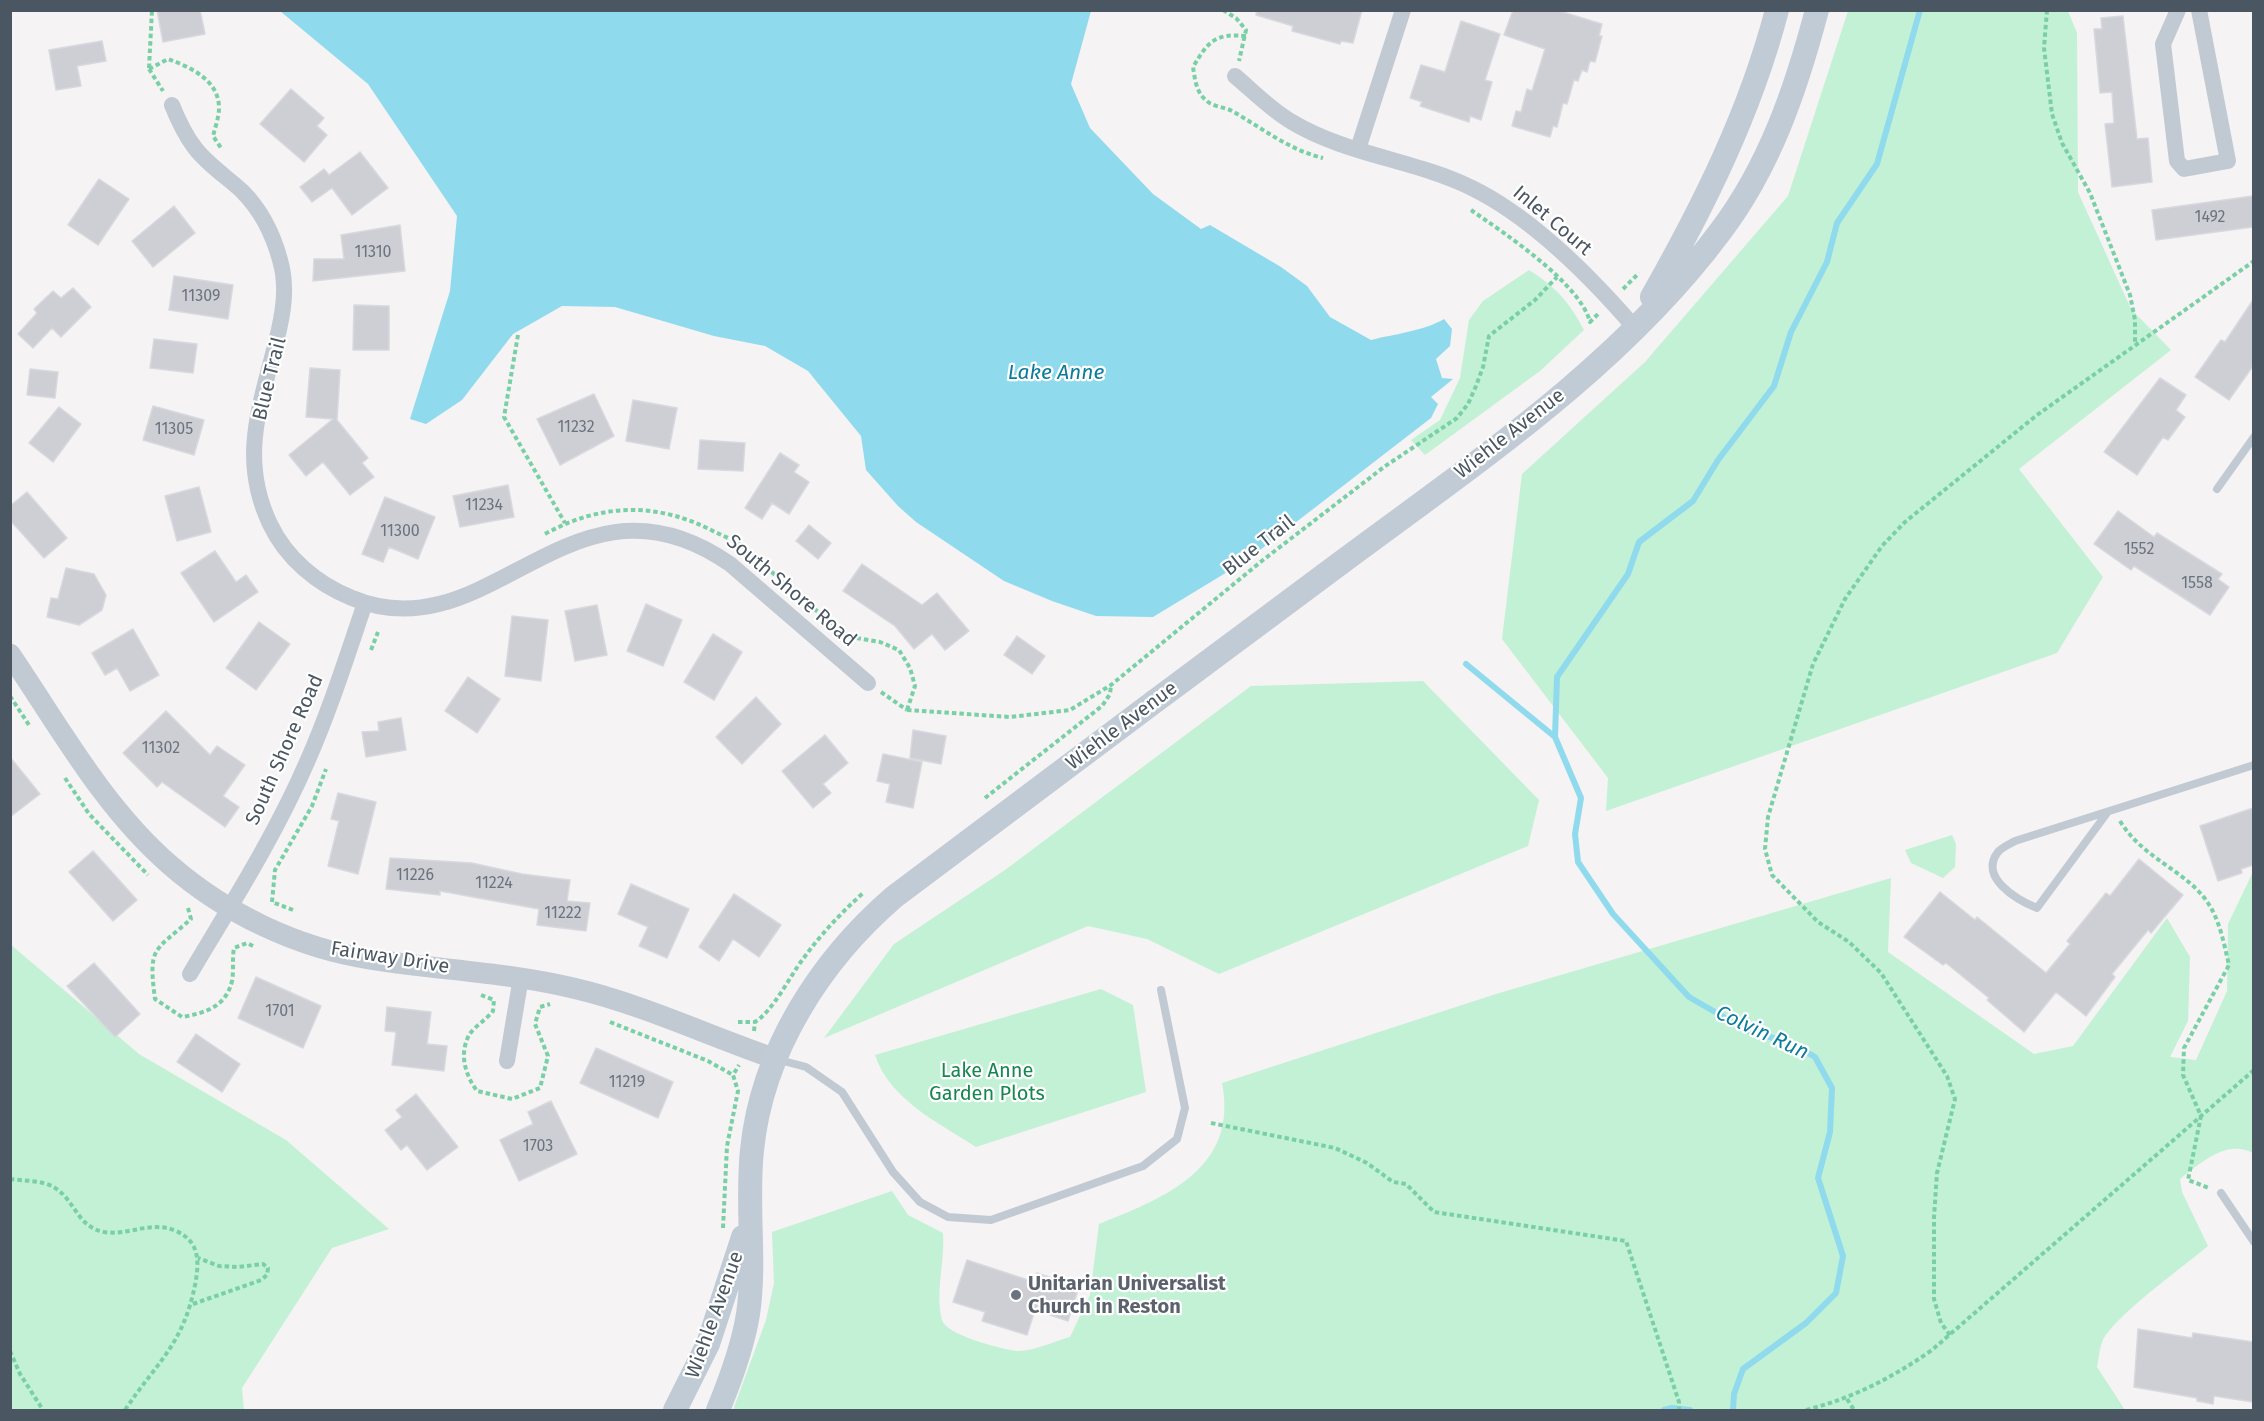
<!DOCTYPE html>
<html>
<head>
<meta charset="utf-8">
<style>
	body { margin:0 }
	#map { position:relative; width:2264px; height:1421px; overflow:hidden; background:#f5f3f3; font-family:"Fira Sans",sans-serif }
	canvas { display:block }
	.frame { position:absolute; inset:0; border:12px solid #4a5661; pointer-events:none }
</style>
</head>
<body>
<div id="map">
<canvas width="2264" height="1421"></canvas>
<div class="frame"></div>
</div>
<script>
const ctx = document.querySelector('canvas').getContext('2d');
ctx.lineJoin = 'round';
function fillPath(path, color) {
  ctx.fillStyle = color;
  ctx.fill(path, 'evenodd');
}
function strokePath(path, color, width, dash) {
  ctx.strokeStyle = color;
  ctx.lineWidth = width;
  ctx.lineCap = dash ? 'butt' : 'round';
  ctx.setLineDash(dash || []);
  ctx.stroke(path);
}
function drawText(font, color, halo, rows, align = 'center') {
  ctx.font = font + ' "Fira Sans",sans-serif';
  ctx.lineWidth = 4.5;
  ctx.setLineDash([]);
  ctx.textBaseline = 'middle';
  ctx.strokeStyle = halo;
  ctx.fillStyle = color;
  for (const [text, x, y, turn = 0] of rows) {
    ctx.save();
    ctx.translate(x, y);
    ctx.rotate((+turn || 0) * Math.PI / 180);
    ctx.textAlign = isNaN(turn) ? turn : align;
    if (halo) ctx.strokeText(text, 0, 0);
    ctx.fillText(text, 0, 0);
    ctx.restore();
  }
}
const green = new Path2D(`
	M1848,11H2068L2077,33L2078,192L2131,309L2171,350L2019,469L2103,577L2057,653L1606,811L1608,778L1502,639L1522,474L1645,362L1788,196Z
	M1529,270C1557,288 1569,302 1584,330L1540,371L1425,455L1411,440L1440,420L1460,378L1469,320L1483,301Z
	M1423,681L1539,800L1528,846L1219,974L1147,939L1088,926L824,1038L894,944L1005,870L1251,686Z
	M1952,835L1956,844L1955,867L1943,878L1911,863L1905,850Z
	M2252,874L2253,1153C2226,1139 2201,1163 2180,1179L2182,1192L2208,1246C2183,1267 2116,1315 2103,1340C2099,1348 2099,1358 2097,1367L2125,1410H733L766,1320L774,1283L772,1232L892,1191L908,1215L943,1233C945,1262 935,1291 942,1320C946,1335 1001,1349 1017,1351C1032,1352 1055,1341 1070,1337L1090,1295L1099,1224C1164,1198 1239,1169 1222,1083L1496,994L1891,878L1888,952L2034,1054L2073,1046L2167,918L2190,957L2188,1021L2170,1057L2196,1060L2227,991L2228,924Z
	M10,944L139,1054L286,1140L389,1229L332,1248L242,1388L244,1410H11Z
	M1101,989L1133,1005L1146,1092L976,1147C939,1123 890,1100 875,1055Z`);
const water = new Path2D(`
	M280,11H1091L1071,84L1090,128L1153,194L1201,229L1210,225L1281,267L1307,286L1330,317L1371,340C1394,334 1424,331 1444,319L1452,329L1450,346L1436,359L1442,378L1453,379L1431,397L1438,404L1431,418L1247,560L1153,617L1096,616L1052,601L1004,581L916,522L898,506L866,470L861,436L808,371L765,346L714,336L615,307L562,306L513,334L462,400L426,424L410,419L450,291L457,216L368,84Z`);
const stream = new Path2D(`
	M1466,664L1555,737L1581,798L1575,834L1578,862L1613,914L1689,997L1748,1031L1791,1043L1815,1057L1832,1088L1830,1132L1818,1178L1843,1256L1836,1293L1806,1323L1743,1369L1734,1394L1733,1410
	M1555,737L1557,677L1628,574L1639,542L1693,501L1718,460L1774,386L1791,332L1827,262L1837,223L1877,164L1920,10
	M1664,1410L1672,1408L1690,1410`);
const building = new Path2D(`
	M157,10H200L205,34L163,42Z
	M1257,10H1362L1353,43L1341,41L1340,44L1292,31L1293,26L1256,15Z
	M1513,10H1556L1602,24L1599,36H1602L1595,62L1590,61L1587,72L1582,70L1578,81L1574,80L1567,104L1563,103L1557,127L1553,126L1550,137L1512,126L1516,111L1521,112L1527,89L1532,91L1545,49L1504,35Z
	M2123,16L2137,139L2148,138L2152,182L2112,187L2105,124L2114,123L2112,92L2100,93L2094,29H2102L2101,18Z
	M1461,21L1500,34L1485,80L1492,82L1481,120L1470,116L1469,122L1420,106L1422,102L1410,98L1421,65L1445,72Z
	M102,41L106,61L77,66L81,86L56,90L49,50Z
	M291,89L324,118L317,126L327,135L304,162L260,124Z
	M360,152L388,188L352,215L332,188L312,202L300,187L324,169L329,175Z
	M99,179L129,199L98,245L68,225Z
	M2253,196V227L2156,240L2152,210Z
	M174,206L195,233L153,267L132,241Z
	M400,225L405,271L313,281L314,259H344L341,235Z
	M174,276L233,285L228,319L169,310Z
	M73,288L91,307L61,337L52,328L33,348L18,334L37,313L34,309L53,291L61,298Z
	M2253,300V366L2229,400L2195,377L2221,340L2225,342Z
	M354,305L389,306V350H353Z
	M154,339L197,344L193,373L150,368Z
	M310,368L340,370L337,420L368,458L362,463L374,477L350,495L323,462L306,476L289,455L333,419L306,417Z
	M30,369L58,372L55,398L27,395Z
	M2160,378L2186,395L2176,410L2185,417L2168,440L2163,437L2137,475L2104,452Z
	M594,394L614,436L560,465L537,419Z
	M633,400L677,408L669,449L626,441Z
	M153,406L204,420L194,455L143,440Z
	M59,407L81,424L53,462L29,443Z
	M700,440L745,443L743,471L698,469Z
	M780,453L799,465L794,472L809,482L789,514L772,503L762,519L745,508Z
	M508,485L514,517L460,527L453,496Z
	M199,487L211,532L177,541L165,496Z
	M27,492L67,538L44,558L10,520V506Z
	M385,497L435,517L418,559L389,547L383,562L362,554Z
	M2118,511L2154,537L2157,533L2222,574L2218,579L2229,587L2210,615L2134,566L2131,570L2094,544Z
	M809,525L831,543L818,559L796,541Z
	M215,551L236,582L246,575L258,592L214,622L181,573Z
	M862,564L922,605L937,593L969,631L945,650L932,634L914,649L895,626L843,591Z
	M66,568L94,574L106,595L102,610L79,625L47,617L51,598L58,599Z
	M646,604L682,620L663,666L627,651Z
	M597,605L607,655L575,661L565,611Z
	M512,616L548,620L541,681L505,676Z
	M259,622L290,644L256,690L226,668Z
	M133,629L159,675L130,691L117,668L105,675L92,653Z
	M713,634L742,652L714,700L684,682Z
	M1017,636L1045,656L1032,674L1004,655Z
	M468,677L500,699L477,733L445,711Z
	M756,697L781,724L742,764L716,737Z
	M166,711L210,755L217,746L245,765L223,796L239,807L225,827L162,782L157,787L123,753Z
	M401,718L406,750L366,757L362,732L379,731L378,722Z
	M913,730L946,736L941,764L910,758Z
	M825,735L848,763L823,784L831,793L813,808L782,771Z
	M883,754L922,762L913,808L886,802L890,784L877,781Z
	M10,757L40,794L10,817Z
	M338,793L376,802L358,874L328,866L339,821L331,819Z
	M2253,808V865L2241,869L2242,873L2218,881L2200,826Z
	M93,851L137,900L113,921L69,872Z
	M390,858L472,863L522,874L570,880L567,901L590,903L586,931L537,925L539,909L440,891V895L386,889Z
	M2139,859L2183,895L2151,933L2148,930L2112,974L2115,977L2086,1016L2056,992L2024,1032L1987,1000L1989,998L1946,963L1943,965L1904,937L1940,892L1975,920L1977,917L2046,973L2070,944L2067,941L2106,893L2110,896Z
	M631,884L689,909L667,958L639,946L648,927L618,914Z
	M734,894L781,925L759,957L733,939L719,961L699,947Z
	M94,963L140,1014L115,1037L67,986Z
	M256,977L321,1006L303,1048L238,1018Z
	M387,1007L431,1012L427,1044L447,1046L444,1071L392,1065L396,1032L385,1031Z
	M196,1034L240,1064L222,1092L177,1062Z
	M596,1048L673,1082L658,1118L580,1083Z
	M416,1094L458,1147L427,1170L407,1145L401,1150L385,1130L402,1117L396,1110Z
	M551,1101L577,1154L519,1181L500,1140L533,1124L528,1112Z
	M967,1260L1034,1282L1037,1273L1079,1287L1068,1321L1035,1310L1027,1335L982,1321L985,1312L953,1302Z
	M2138,1329L2192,1338L2193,1333L2253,1342V1402L2214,1396L2213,1404L2197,1401V1398L2134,1387Z`);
const path = new Path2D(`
	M1223,10L1236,18L1246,30L1239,61
	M2047,10L2044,48L2052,114L2062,143L2090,193L2130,295L2135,320V343
	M1246,36C1214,33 1208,42 1193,67C1195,79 1196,93 1207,101C1213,107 1225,107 1232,111C1262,128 1289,150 1323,158
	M149,68L152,10
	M149,69L168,59C190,67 219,80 219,108C219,117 215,128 213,136L221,148
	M149,69L163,91
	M1471,210C1504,233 1580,283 1590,322L1599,313
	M1623,289L1639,273
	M518,335L504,417L565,523
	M545,534C601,503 657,502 713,531C723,536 734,540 742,546C759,559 774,575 791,589
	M808,604L850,637L880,642L899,650L910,668L915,686L907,710
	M371,650L378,632
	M881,692L907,710
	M10,696L29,725
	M907,710L1010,717L1070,710L1111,685L1263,560L1384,467L1457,418L1468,404L1476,386L1483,367L1489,336L1535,300L1557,277
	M65,778L89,814L148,875
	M985,798L1102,706L1110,694L1111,685
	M2120,821C2144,860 2186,870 2208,903C2220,921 2224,944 2229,965L2184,1048L2183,1075L2201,1116L2188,1180L2209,1188
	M188,908L191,919C154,952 148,946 155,999L182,1017C205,1013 226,1007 232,981C234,970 232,959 234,948L247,943L253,946
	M293,910L272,902L275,870L312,806L326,769
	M481,995L494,1000L493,1011C487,1019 474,1027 469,1035C459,1055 465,1074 477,1091L512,1099L540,1088L548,1056L535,1024L540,1007L550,1004
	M610,1022L708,1061L733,1075
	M738,1022H755
	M754,1031L755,1022C773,1011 790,976 803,959C821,934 841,913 863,893
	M1211,1123L1335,1148L1367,1163L1393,1182L1406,1184L1434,1212L1626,1241L1679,1402V1410
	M10,1179C24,1181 43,1180 55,1188C75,1200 77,1227 104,1232C129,1236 151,1220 176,1231C201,1242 199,1264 195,1285C183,1345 157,1362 125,1410
	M723,1228L727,1146L738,1091L733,1075L739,1065
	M193,1304L261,1280L267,1275L268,1268L263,1264L238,1267L219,1266L198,1258
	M1950,1335L1941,1323L1934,1299V1217L1937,1173L1955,1099L1947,1076L1881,973L1849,942L1818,922L1772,875L1765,849L1768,817L1813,664L1845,599L1882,546L1905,522L2037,415L2254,261
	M10,1351L20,1374L43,1410
	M1847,1399L1854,1410
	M1806,1410C1853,1398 1892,1378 1932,1350L2254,1070`);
const service = new Path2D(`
	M2217,489L2254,437
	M2107,813L2037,908C2017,900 1978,877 1998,852C2001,848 2010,844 2015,841L2254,765
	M776,1059L806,1067L842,1092L893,1172L920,1202L948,1217L991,1220L1143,1166L1177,1139L1185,1108L1161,990
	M2221,1193L2254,1242`);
const minor = new Path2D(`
	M2178,10L2163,44L2177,161L2184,169L2228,161L2199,10
	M1235,76C1253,91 1271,110 1292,122C1347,155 1415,160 1472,188C1533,218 1591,277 1635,328
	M172,105C178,120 185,135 195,148C208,165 227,177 242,191C261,210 273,234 280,260C288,287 283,315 276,342C260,407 239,459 270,524C286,558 317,584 352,598C491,656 572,454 730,564L868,683
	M1358,149L1403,10
	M190,974C231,905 275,836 307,762C330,710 347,656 365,603
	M507,1061L521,977`);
const tertiary = new Path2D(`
	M10,654C59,726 103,807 170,865C225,913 297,948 370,959C438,970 506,972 573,988C642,1004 709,1036 776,1059`);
const secondary = new Path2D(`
	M1652,297C1704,205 1750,113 1777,10
	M675,1410L708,1344L743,1237
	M718,1410C730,1381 743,1346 748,1314C756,1260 746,1205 752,1150C762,1051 820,961 894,897C1044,784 1195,671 1346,559C1478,461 1621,365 1720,232C1770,166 1796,89 1817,10`);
const markers = [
	[1016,1295,6,"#6b7280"]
];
const numberNames = [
	["1492",2210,218],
	["11310",373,253],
	["11309",201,297],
	["11232",576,428],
	["11305",174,430],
	["11234",484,506],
	["11300",400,532],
	["1552",2139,550],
	["1558",2197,584],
	["11302",161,749],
	["11226",415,876],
	["11224",494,884],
	["11222",563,914],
	["1701",280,1012],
	["11219",627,1083],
	["1703",538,1147]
];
const streetNames = [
	["Inlet Court",1552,221,40],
	["Blue Trail",270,379,-76],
	["Wiehle Avenue",1510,434,-38],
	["Blue Trail",1259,546,-38],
	["South Shore Road",791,591,40],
	["Wiehle Avenue",1122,726,-37],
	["South Shore Road",285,750,-66],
	["Fairway Drive",390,958,9],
	["Wiehle Avenue",715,1315,-70]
];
const parkNames = [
	["Lake Anne",987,1071],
	["Garden Plots",987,1094]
];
const worshipNames = [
	["Unitarian Universalist",1028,1284],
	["Church in Reston",1028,1307]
];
const waterNames = [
	["Lake Anne",1056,373],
	["Colvin Run",1762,1033,25]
];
fillPath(green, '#c3f1d5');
fillPath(water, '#90daee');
strokePath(stream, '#90daee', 6);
fillPath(building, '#cdcfd5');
strokePath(building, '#d7d9de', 1.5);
strokePath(path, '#7ad0a6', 4, [4.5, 3]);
strokePath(service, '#c1cad2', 8);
strokePath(minor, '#c1cad2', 16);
strokePath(tertiary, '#c1cad2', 21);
strokePath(secondary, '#c1cbd6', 24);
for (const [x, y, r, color] of markers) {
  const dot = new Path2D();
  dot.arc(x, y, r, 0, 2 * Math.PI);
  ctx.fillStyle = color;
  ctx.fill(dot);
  strokePath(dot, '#fff', 2);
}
drawText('16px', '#6b747e', null, numberNames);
drawText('20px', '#4a5661', '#fff', streetNames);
drawText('20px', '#17864f', '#fff', parkNames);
drawText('bold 20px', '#5b616d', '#fff', worshipNames, 'left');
drawText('italic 21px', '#0c7c9b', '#fff', waterNames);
</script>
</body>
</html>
